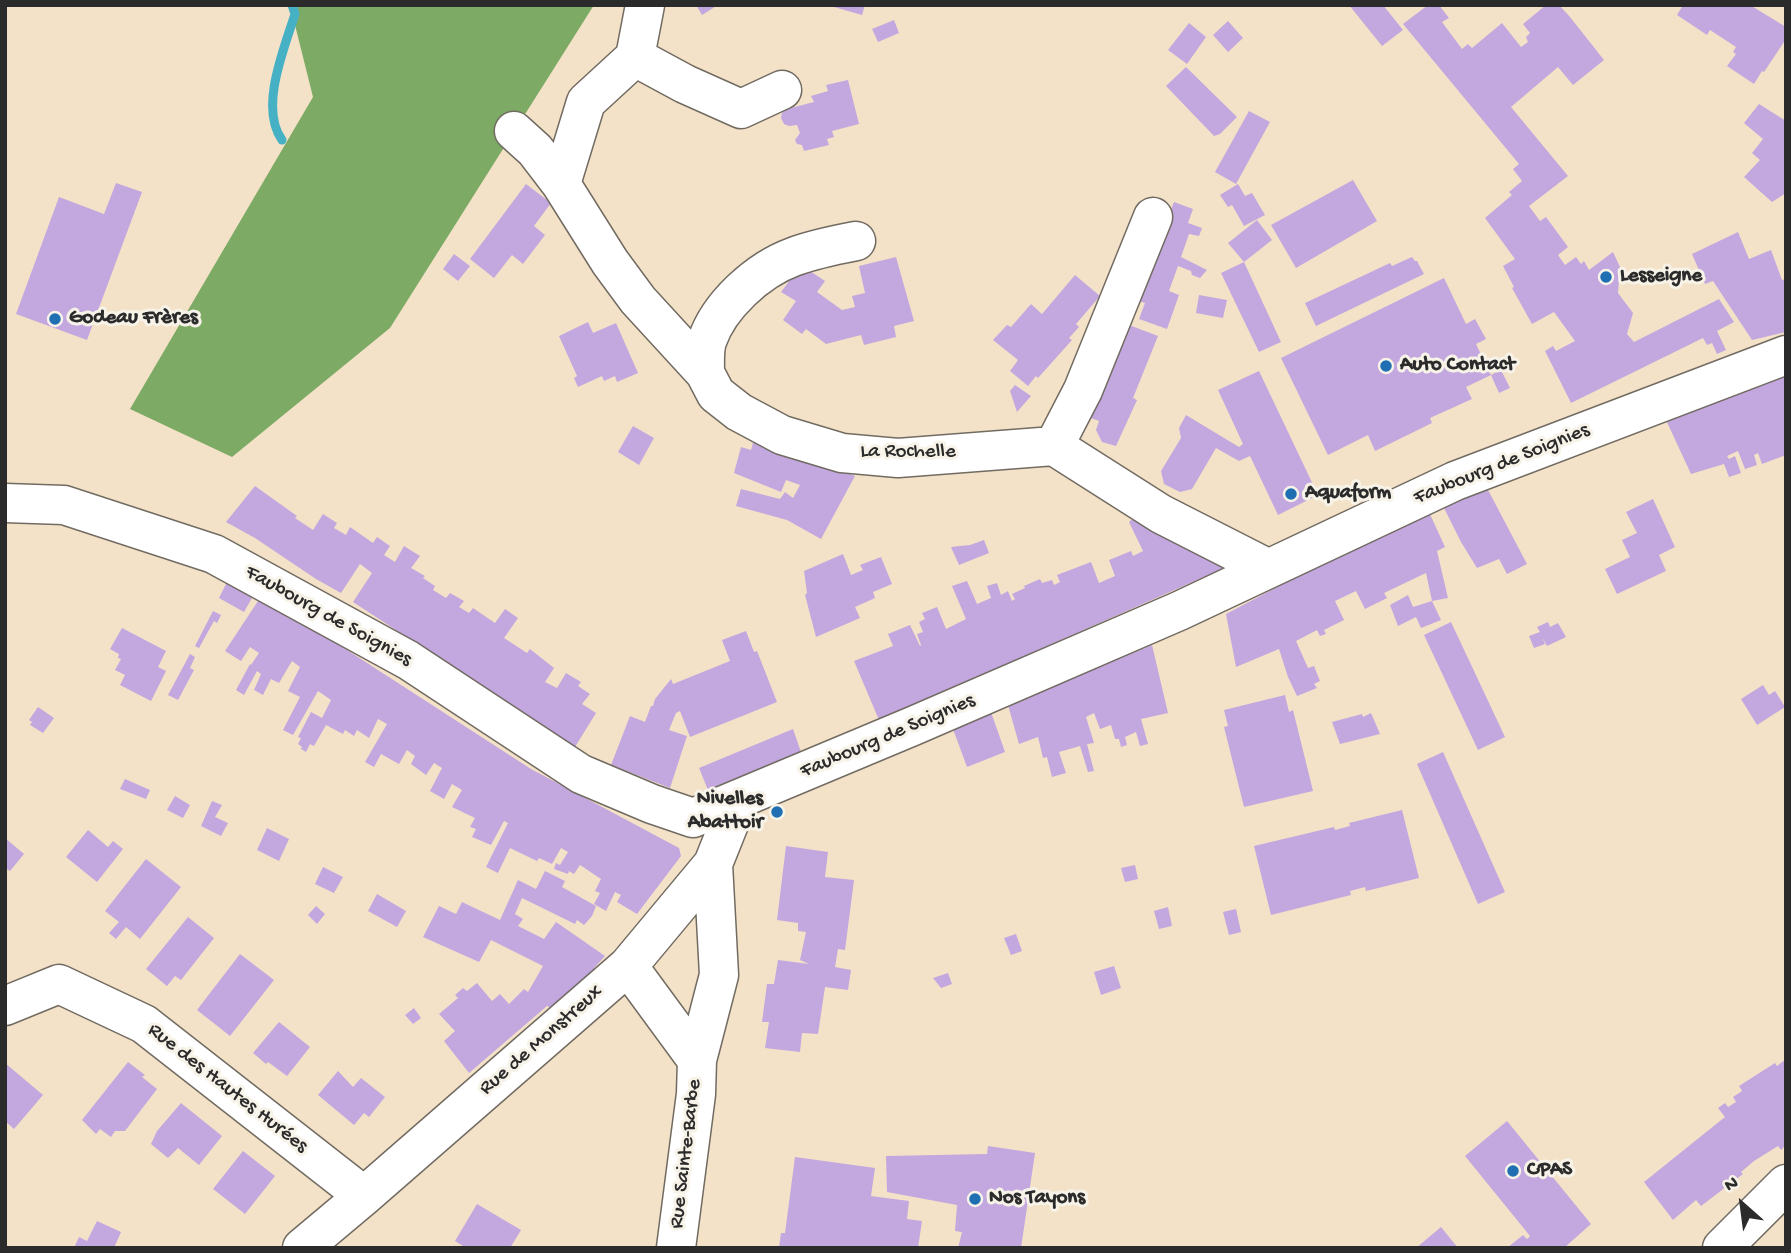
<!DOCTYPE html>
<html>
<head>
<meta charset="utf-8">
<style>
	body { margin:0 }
	#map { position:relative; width:1791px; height:1253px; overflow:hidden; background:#f4e2c8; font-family:"Gochi Hand",sans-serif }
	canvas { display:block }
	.frame { position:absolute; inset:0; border:7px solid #2b2b2b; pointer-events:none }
	.north { position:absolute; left:1707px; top:1169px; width:70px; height:70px; -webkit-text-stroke:5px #f7f3e8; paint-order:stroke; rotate:332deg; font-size:19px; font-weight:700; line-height:28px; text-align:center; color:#2b2b2b }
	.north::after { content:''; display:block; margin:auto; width:24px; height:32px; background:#2b2b2b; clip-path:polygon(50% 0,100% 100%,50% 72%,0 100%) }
</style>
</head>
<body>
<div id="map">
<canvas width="1791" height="1253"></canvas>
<div class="frame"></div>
<div class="north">N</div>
</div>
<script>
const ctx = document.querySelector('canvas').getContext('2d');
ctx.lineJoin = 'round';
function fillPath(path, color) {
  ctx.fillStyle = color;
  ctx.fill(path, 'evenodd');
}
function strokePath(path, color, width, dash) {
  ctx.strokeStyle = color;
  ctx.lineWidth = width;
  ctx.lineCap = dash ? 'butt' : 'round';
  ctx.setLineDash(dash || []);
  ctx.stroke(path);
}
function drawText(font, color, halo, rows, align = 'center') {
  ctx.font = font + ' "Gochi Hand",sans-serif';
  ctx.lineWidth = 6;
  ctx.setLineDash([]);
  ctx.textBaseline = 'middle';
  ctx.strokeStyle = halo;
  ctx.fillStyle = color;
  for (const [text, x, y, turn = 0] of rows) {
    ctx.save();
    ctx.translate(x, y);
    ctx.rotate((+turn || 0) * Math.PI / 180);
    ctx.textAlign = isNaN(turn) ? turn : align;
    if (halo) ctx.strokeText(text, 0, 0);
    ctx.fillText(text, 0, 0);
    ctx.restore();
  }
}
const forest = new Path2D(`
	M290,5H594L390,328L232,457L130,409L313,97Z`);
const stream = new Path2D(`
	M282,140C259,108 284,49 295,14L292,5`);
const building = new Path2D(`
	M696,5H718L702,15Z
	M827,5H865L862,15Z
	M1349,5H1383L1403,30L1382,46Z
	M1428,5H1439L1449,18L1442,22L1462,49L1468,44L1472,48L1502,23L1521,47L1528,42L1526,37L1530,33L1523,24L1546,5H1559L1570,17L1604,60L1573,85L1558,67L1511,107L1568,176L1529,206L1540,221L1546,217L1568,247L1558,255L1565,265L1576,257L1581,264L1584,261L1589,270L1613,252L1620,267L1618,293L1633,313L1627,334L1634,342L1719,299L1734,322L1717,331L1726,350L1717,354L1712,343L1707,345L1703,338L1571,403L1545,351L1553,346L1556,351L1575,341L1554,312L1532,324L1512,288L1514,287L1503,266L1515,259L1485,218L1512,195L1509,192L1522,181L1513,169L1519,164L1403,24Z
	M1683,5H1750L1786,27V39L1764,72L1762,71L1754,84L1727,66L1736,54L1733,52L1736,47L1710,30L1707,35L1677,15Z
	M894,20L899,33L878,42L872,29Z
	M1228,21L1243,38L1228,52L1213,35Z
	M1189,23L1206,37L1187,64L1168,50Z
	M1186,67L1237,117L1220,134L1214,136L1166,86Z
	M848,80L859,124L832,131L834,137L827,139L829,145L804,151L802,145L797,144L795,140L800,133L797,125L789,126L784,124L781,118L782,113L787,109L814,102L811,96L828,91L826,85Z
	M1759,104L1786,121V193L1772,202L1744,177L1760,160L1752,153L1763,139L1744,123Z
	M1249,111L1270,122L1236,184L1215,172Z
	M1353,180L1377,221L1296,268L1271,225Z
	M116,183L142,192L87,340L16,314L59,197L104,214Z
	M526,184L551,203L534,226L545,235L523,264L512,255L494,278L470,259Z
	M1238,184L1245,196L1252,193L1265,215L1244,226L1232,205L1228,207L1220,195Z
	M1174,202L1193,209L1188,223L1202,228L1199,236L1189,234L1181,257L1207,270L1200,278L1192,275L1191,271L1178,266L1169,291L1179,295L1167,329L1139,319L1145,303L1136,300Z
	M1257,220L1272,240L1244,262L1228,243Z
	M1738,232L1749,259L1771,250L1782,280L1786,279V332L1752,340L1713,281L1705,284L1692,254Z
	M454,254L470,266L458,281L443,269Z
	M896,257L914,321L894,326L896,337L864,345L861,335L826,344L806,329L802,334L783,320L796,301L781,292L801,265L825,281L817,292L842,310L855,307L852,296L865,293L859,266Z
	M1412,257L1415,261H1417L1424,274L1316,326L1305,303L1390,263L1392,266Z
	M1244,262L1281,342L1259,352L1221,273Z
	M1075,275L1100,296L1076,324L1079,327L1069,338L1072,340L1038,378L1036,376L1028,386L1010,371L1018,360L993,340L1007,325L1011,327L1031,304L1042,314Z
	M1444,278L1466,324L1475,319L1486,339L1476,344L1491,375L1501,370L1510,388L1499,393L1491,375L1466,387L1472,399L1430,418L1432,423L1375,451L1368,435L1328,455L1281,358Z
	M1199,295L1227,300L1223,318L1196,313Z
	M588,322L593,333L616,323L638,373L617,382L615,376L604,381L602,376L578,387L574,378L577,376L559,336Z
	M1129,325L1158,336L1133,398L1137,400L1116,446L1102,442L1096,430L1099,421L1091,418Z
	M1259,371L1318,495L1278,515L1250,456L1239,461L1216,448L1192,489L1180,492L1164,484L1161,471L1181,438L1179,428L1186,415L1239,447L1243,444L1218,390Z
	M1786,374V455L1762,464L1758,453L1754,455L1757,465L1745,469L1738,451L1727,456L1729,459L1735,456L1741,473L1729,477L1724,464L1691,474L1666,420Z
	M1015,385L1031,396L1017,412L1010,391Z
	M633,426L654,438L639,465L618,452Z
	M755,436L855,476L821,539L787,520L736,506L741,489L780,499L785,492L793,498L800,485L786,480L781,492L734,473L741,447L751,450Z
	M255,486L297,516L295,518L313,530L323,514L337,523L334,528L346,535L350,527L373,543L377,537L390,546L384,555L395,562L404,546L420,556L411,568L425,576L423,578L435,586L433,590L446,598L450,593L464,601L459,607L469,613L473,608L495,623L505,609L518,618L504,638L527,653L530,649L554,668L545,682L557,688L566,673L581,682L578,686L590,694L582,704L596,713L575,747L353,602L372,573L360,564L341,593L316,579L255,538L226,522Z
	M1487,488L1527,564L1507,574L1499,559L1477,568L1461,542L1443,506Z
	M1653,499L1675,547L1659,555L1666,571L1617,594L1605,569L1630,557L1622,540L1637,533L1626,512Z
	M1429,512L1445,547L1437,551L1448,598L1432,601L1441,620L1421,628L1416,617L1398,626L1390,605L1408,595L1413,607L1432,601L1426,573L1384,593L1387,598L1365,609L1356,591L1335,601L1344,620L1324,630L1326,634L1320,636L1317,630L1296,641L1308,668L1314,666L1320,681L1314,684L1317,688L1297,696L1288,677L1279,649L1236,667L1226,614L1321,564Z
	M1140,513L1222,559V569L879,720L854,661L893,646L888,634L910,625L920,646L921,645L917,634L923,632L919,622L925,619L922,613L937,607L946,629L966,619L952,586L967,581L977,604L991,598L987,586L997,583L1001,595L1008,591L1012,601L1015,599L1012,594L1025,588L1024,586L1040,579L1042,583L1052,580L1054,585L1060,582L1057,575L1091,562L1099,583L1115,576L1109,560L1131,551L1133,556L1143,551L1129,522Z
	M984,540L989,553L959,565L951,547L970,545Z
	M843,554L851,575L863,570L860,565L881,557L892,584L873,592L875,598L855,607L860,618L816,637L805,595L807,593L804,571Z
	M230,576L256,591L244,612L219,598Z
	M262,595L531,769L679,848L681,856L637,914L617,902L621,895L615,892L606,911L594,904L600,893L595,891L601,879L580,865L574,874L569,871L568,874L554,869L556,863L560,865L568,852L561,848L552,864L539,858L537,861L510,848L498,873L486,867L508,823L504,821L491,845L472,837L476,829L470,827L475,818L452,807L462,790L452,784L444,799L430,791L442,768L434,763L426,775L411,764L415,756L407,750L399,764L381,754L374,767L365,762L387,724L378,719L369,738L357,730L354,736L345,730L343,734L326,725L314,746L310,744L306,752L301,749L302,747L298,744L301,738L298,737L311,712L322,718L331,700L318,691L293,735L283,730L300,697L288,691L300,667L292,661L279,683L271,679L263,695L254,690L261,674L257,671L244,695L236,690L250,664L251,665L259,653L250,647L241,661L225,651Z
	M213,611L221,615L217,623L214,621L199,648L195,646Z
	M1451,622L1505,737L1478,750L1424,635Z
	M1548,622L1550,627L1558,623L1566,637L1547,646L1542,637L1545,644L1534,648L1529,636L1540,632L1537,627Z
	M122,628L166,651L158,667L166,671L151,701L120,685L125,675L115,670L121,659L118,658L119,654L110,649Z
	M746,631L754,652L757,651L777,702L690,737L680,711L676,713L669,730L687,736L670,788L611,765L630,716L645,722L651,706H653L655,699L671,679L673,684L730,661L722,640Z
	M1152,645L1168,713L1141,719L1148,744L1140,746L1136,732L1125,737L1127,745L1121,747L1119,739H1115L1111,725L1100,729L1094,713L1086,717L1094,743L1087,744L1094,771L1088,772L1080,746L1059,752L1066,773L1052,777L1047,757L1043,758L1038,737L1019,744L1008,705Z
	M190,654L195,657L190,668L194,670L178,700L168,695Z
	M1763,685L1769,695L1775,691L1785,707L1757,725L1741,699Z
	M1285,695L1289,712L1293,710L1313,791L1244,807L1224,727L1228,726L1224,710Z
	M38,707L54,718L43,733L30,725L32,722L29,720Z
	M991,712L1005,752L967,767L953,729Z
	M1371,713L1380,734L1340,744L1332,722L1362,714L1363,717Z
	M793,729L801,752L708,790L699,768Z
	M1443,752L1505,892L1478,904L1417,764Z
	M125,779L150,790L146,799L120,789Z
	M175,796L190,805L183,818L167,810Z
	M212,801L222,805L215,817L228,823L221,836L201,826Z
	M1402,810L1419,878L1366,891L1365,887L1350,891L1351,895L1271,915L1254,846L1334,827L1335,830L1350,826L1349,823Z
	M267,828L289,839L279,861L257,850Z
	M88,830L108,847L113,841L123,849L97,882L66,857Z
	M5,838L24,854L10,871L5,868Z
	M786,846L828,852L825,877L854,880L845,950L838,949L835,967L851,970L848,990L825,987L818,1034L802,1033L800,1052L765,1048L769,1022H762L767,984H774L778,960L809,964L800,960L806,932L798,931V923L777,920Z
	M146,859L181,887L140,939L126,927L116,939L109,933L119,922L105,911Z
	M1135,865L1138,879L1125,882L1121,868Z
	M323,867L343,877L334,893L315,884Z
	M545,871L565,881L562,887L596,906L592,916L584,925L577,920L575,924L522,898L515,914L523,919L518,926L544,939L556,922L605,956L594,968L597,970L555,1010L547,1006L469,1073L444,1041L455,1031L439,1014L458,998L455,995L463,988L467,991L477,983L492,1001L500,994L509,1004L524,989L528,992L543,966L491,940L479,962L423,937L439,906L456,914L462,902L500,920L518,880L536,889Z
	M377,894L406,911L397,927L368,911Z
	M316,906L325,914L317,924L308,915Z
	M1168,907L1172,926L1159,929L1154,911Z
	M1236,909L1241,932L1229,935L1223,912Z
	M188,917L214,938L181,980L175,976L167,986L146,969Z
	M1016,934L1022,951L1011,955L1004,938Z
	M240,954L274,980L230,1036L197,1010Z
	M1114,966L1121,988L1101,995L1094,972Z
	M948,973L952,984L941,988L933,978Z
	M414,1008L421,1018L413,1024L405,1015Z
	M279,1022L310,1047L287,1076L268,1062L266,1064L253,1053Z
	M1786,1059V1145L1781,1150L1778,1146L1754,1161L1741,1172L1743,1174L1701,1206L1696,1200L1673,1220L1644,1182L1725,1117L1718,1108L1725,1103L1728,1107L1736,1102L1733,1097L1742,1091L1739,1086L1775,1063L1777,1066Z
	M128,1062L145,1075L142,1077L157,1089L125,1131H115L111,1137L100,1129L96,1134L82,1120Z
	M5,1063L43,1095L14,1129L5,1121Z
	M338,1071L353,1087L361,1078L385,1097L369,1117L364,1113L354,1125L318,1095Z
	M181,1103L222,1136L199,1165L178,1148L168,1158L151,1144L157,1131Z
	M1507,1121L1591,1224L1564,1248H1507L1523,1235L1527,1239L1530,1236L1465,1156Z
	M988,1146L1035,1153L1021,1248H958L962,1232L955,1231L957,1205L887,1192L886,1156L987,1154Z
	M243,1151L275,1176L245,1214L213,1189Z
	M795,1157L875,1168L871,1196L909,1201L907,1219L922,1221L918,1248H779L781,1233H785Z
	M477,1204L521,1230L510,1248H466L455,1241Z
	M97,1221L121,1232L114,1248H74L79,1237L87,1241Z
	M1441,1227L1458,1248H1416Z`);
const minor = new Path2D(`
	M635,57L645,5
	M514,131L535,150L561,184L610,262L638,300L705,373L716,394L739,412L782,435L842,453L898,458L1054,446L1161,514L1267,568
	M561,184L586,102L635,57L685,84L741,109L782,90
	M705,373C705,363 704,351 707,341C719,305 758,270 793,257C814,249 835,245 856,241
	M1054,446L1083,390L1153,217
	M5,503L64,505L214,554L408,660L581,774L652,804L693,818L913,726L1179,611L1455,481L1786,355
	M628,966L697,1060
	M5,1006L59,984L144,1024L364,1196
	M302,1248L364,1196L628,966L713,864L739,799
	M676,1248L696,1094L697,1060L719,975L713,864
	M1722,1248L1786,1184`);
const markers = [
	[1606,277,7,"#1f6fb2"],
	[55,319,7,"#1f6fb2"],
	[1386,366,7,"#1f6fb2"],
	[1291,494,7,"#1f6fb2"],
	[777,812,7,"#1f6fb2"],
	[1513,1171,7,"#1f6fb2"],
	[975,1199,7,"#1f6fb2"]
];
const poiNames = [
	["Lesseigne",1620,277],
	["Godeau Frères",69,319],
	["Auto Contact",1400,366],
	["Aquaform",1305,494],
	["Nivelles",763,800,"right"],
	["Abattoir",763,824,"right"],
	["CPAS",1527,1171],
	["Nos Tayons",989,1199]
];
const streetNames = [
	["La Rochelle",908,453],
	["Faubourg de Soignies",1502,465,-22],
	["Faubourg de Soignies",328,617,29],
	["Faubourg de Soignies",888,737,-23],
	["Rue de Monstreux",542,1041,-41],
	["Rue des Hautes Hurées",227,1089,38],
	["Rue Sainte-Barbe",687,1154,-83]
];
fillPath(forest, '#7dab65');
strokePath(stream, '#46b0c5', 9);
fillPath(building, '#c3a7df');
strokePath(minor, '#716b62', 41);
strokePath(minor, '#fff', 38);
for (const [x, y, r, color] of markers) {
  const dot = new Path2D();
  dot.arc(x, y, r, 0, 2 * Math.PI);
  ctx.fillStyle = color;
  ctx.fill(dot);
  strokePath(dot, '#f7f3e8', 2.5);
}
drawText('bold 21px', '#2b2b2b', '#f7f3e8', poiNames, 'left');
drawText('21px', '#2b2b2b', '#f7f3e8', streetNames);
</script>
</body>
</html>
